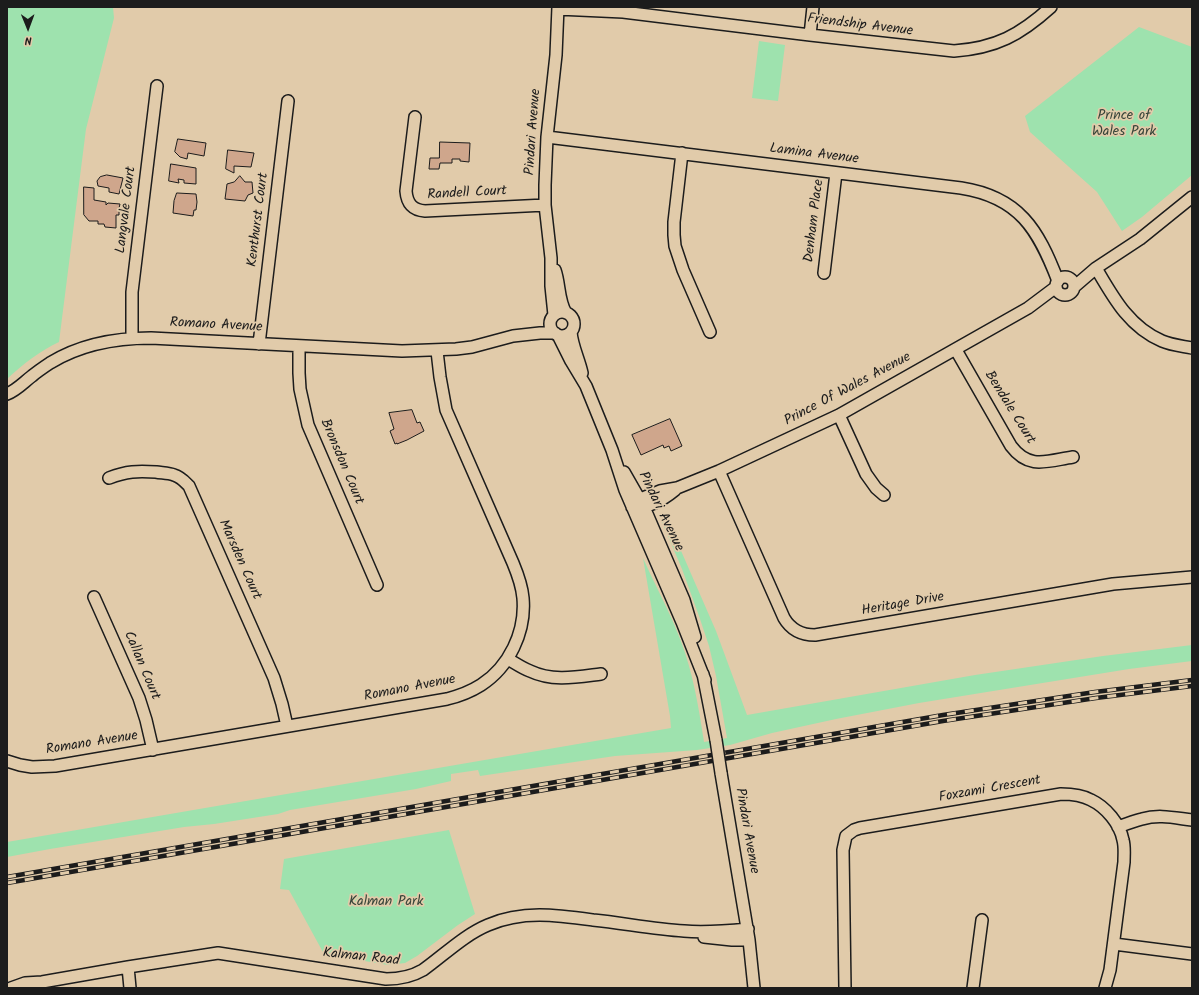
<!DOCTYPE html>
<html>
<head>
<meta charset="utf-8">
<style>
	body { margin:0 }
	#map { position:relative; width:1199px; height:995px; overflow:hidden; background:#e1cbaa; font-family:Kalam,sans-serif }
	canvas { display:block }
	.frame { position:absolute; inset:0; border:8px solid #1c1c1c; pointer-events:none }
	.north { position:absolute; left:8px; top:8px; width:40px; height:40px; -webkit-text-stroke:3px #e1cbaa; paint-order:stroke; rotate:179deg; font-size:11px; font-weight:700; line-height:16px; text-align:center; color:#1c1c1c }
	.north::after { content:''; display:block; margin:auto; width:14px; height:18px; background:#1c1c1c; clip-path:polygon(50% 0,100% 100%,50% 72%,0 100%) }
</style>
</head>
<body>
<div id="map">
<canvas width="1199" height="995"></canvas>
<div class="frame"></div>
<div class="north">N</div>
</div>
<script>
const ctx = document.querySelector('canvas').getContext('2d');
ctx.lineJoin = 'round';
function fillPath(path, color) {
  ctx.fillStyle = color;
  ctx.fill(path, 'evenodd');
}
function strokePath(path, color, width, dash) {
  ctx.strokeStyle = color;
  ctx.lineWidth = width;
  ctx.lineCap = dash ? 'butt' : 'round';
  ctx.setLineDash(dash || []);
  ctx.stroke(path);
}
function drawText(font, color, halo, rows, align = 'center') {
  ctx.font = font + ' Kalam,sans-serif';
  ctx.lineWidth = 3.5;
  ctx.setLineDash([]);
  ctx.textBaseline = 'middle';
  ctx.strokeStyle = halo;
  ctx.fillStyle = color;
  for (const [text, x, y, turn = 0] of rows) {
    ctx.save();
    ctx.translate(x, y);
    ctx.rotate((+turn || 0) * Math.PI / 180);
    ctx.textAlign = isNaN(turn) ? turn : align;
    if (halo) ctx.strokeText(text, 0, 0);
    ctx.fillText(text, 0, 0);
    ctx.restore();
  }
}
const green = new Path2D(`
	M7,7H113L114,18L86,129L59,342C40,351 23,364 7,379Z
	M1139,27L1192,47V175L1142,217L1122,231L1097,192L1030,132L1025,116Z
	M759,41L785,45L778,101L752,98Z
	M665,514L716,631L747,715L975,675L1103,656L1192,645V661L1129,669L919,703L836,719L772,733L730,745L697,750L615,756L480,776L478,770L451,774V781L416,789L290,810L278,814L214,824L184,827L50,849L7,857V842L671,728L670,716L643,558C659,594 679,628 689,666C696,691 700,716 704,742L727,738L716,676L709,646L699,616L682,569L662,522Z
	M449,830L475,914L458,925L417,956L405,963L388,965L324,954L289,890L280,889L284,859Z`);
const building = new Path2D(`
	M178,139L206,143L204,156L188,153L187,159L180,157L175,152Z
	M440,142L470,143L469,162L460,161V159H452V163H440L439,169H429L430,158H439Z
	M228,150L254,153L251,167L234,166V173L226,169Z
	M171,164L196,168V184L184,183V180L178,179L179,183L169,181Z
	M107,175L123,178L119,194L109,192V188L98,186L97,181L100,177Z
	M240,176L245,182H252L253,193L248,195L245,201L225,199L227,184L234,182Z
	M84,187L94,188V200L106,202V205L108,203L120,204L119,208V215H116V228L105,227L104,224H98V221H89L84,215Z
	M177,193L196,194L197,202L196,210H194L193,216L173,213L174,201Z
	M412,410L417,423L420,422L424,431L407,440L397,444V443L395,444L390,431L394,429L389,413Z
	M670,419L682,446L671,451L669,446L664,448L663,445L641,455L632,435Z`);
const minor = new Path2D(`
	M558,9L623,12L810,35L954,51C996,48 1020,35 1051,7
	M810,35L813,7
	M415,117L406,191C407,204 413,210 425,211L545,205
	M547,137L961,188C1019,197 1038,229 1058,281
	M682,153L674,222V235L675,246L683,270L710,332
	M1096,268C1113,297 1129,327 1162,341C1171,345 1182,346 1192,348
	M555,270C560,284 558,300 566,313
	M824,273L836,173
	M1056 286a9 9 0 1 1 18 0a9 9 0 1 1-18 0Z
	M1074,287L1096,268L1140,239L1192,197
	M550 324a12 12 0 1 1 24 0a12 12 0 1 1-24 0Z
	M554,315L551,286V258L545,205V185L547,137L556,55L558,7
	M571,332C572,346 579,359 582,373
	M558,335L571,361L586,386L612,450L625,490L682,622L705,680
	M132,338V292L157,86
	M259,344L288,101
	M299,346V373L300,389L308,425L377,585
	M956,350L1011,446C1029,470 1047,461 1073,457
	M7,394C17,390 24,382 32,376C38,371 44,367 50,363C81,344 116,338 151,338L402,351L456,349L472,347L513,336L540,333H555
	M839,415L866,474L876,488L884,495
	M719,471L784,618C791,630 801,635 815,635L1113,584L1192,577
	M624,472L644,507L684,600L695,637
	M109,478C127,471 137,471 156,472C162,473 169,473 174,475C181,477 185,482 189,486L274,678L282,704L287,726
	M632,507L640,499L660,491L677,488L719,471L839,415L1028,308L1056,287
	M637,507C651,507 664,499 675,490
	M94,597L139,698L146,720L153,750
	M508,659C515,663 522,668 530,671C553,682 577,677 601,674
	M703,674L716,740
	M7,761L20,765L32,767L55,766L447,699C459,696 470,692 481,685C509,667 526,632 523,598C522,586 518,575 513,563L446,410L440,377L437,351
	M721,773L749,940L754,988
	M1118,827C1126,824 1134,821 1142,819C1159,814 1175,818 1192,820
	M704,937L732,940H749
	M1114,944L1192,954
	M128,967L130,988
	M11,988L25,983L42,982L128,967L218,953L386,979C400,979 411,977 423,970C444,955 464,935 488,925C522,910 557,915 593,920C623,923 653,929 684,931C705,933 727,931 748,929
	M845,988L843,850L846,836L854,830L860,828L1061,794C1071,794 1082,795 1091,800C1106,807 1120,824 1123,840C1125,847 1124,854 1124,862L1110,970L1105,988
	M973,988L982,920`);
const rail = new Path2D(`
	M7,877L943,715L1095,692L1192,680
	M7,883L943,721L1096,698L1192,686`);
const minorBridge = new Path2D(`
	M716,740L721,773`);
const streetNames = [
	["Friendship Avenue",860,26,7],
	["Pindari Avenue",534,132,-86],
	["Lamina Avenue",814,155,7],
	["Randell Court",467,194,-3],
	["Langvale Court",127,210,-83],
	["Kenthurst Court",259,220,-83],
	["Denham Place",815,221,-83],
	["Romano Avenue",216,326,3],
	["Prince Of Wales Avenue",848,390,-28],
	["Bendale Court",1009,408,58],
	["Bronsdon Court",341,462,67],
	["Pindari Avenue",660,512,64],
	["Marsden Court",239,560,66],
	["Heritage Drive",903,605,-10],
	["Callan Court",141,666,67],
	["Romano Avenue",410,689,-11],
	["Romano Avenue",92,744,-9],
	["Foxzami Crescent",990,790,-10],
	["Pindari Avenue",746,831,80],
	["Kalman Road",361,958,6]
];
const parkNames = [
	["Prince of",1124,117],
	["Wales Park",1124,133],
	["Kalman Park",386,903]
];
fillPath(green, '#9ee2ae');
fillPath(building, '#cfa68c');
strokePath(building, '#1c1c1c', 1);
strokePath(minor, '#1c1c1c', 14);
strokePath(minor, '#e1cbaa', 11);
strokePath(rail, '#1c1c1c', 4.5);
strokePath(rail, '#e1cbaa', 3, [9]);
strokePath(minorBridge, '#1c1c1c', 14, []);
strokePath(minorBridge, '#e1cbaa', 11);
drawText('14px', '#1c1c1c', '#e1cbaa', streetNames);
drawText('14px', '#364439', '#e1cbaa', parkNames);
</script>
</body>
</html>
